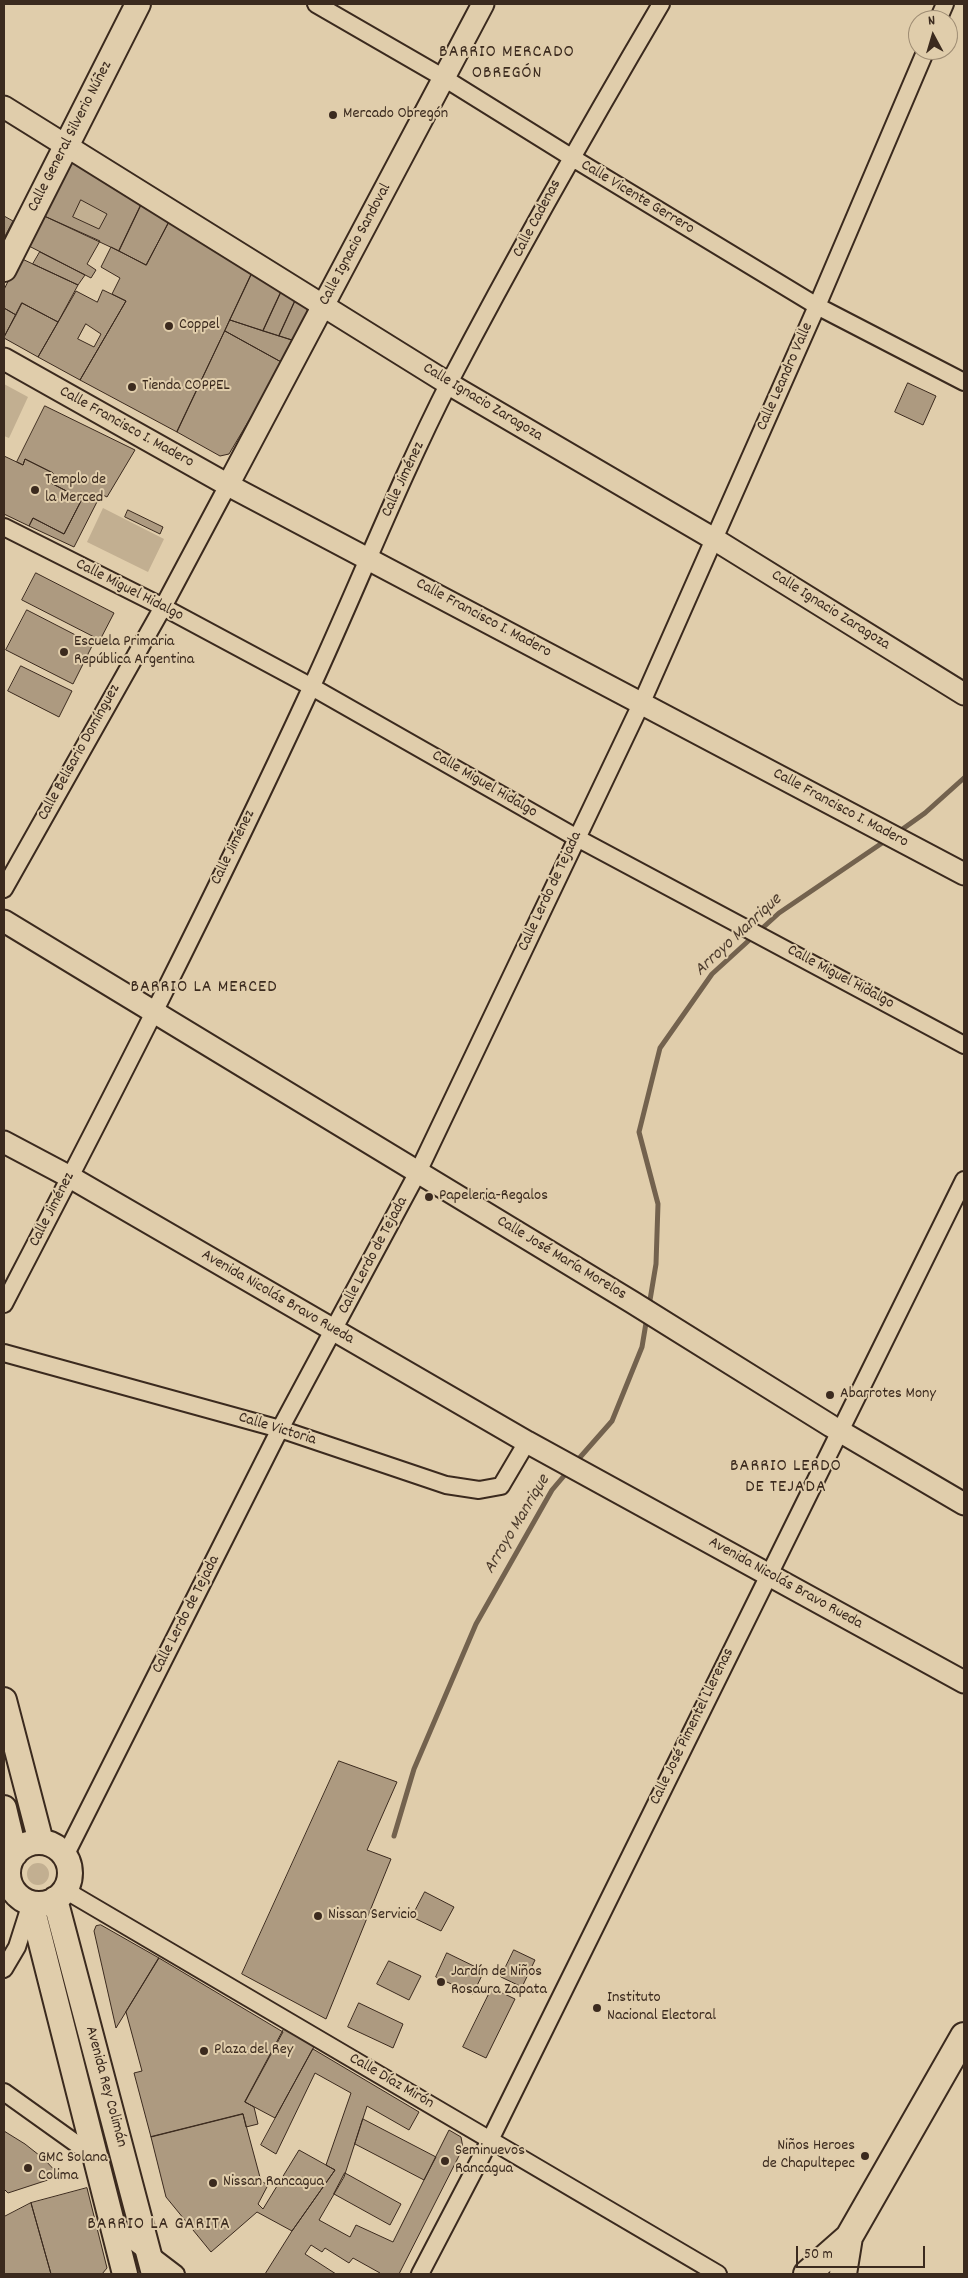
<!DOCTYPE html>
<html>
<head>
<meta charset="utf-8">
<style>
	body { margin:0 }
	#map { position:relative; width:968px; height:2278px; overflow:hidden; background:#e0cdab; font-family:Dekko,sans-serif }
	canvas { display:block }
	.frame { position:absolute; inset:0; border:5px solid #3b2a1e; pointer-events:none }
	.north { position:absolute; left:908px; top:10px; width:50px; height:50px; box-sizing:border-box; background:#e0cdab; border:1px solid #9e8c73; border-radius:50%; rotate:354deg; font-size:14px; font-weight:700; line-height:20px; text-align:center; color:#3b2a1e }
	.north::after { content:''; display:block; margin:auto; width:18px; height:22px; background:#3b2a1e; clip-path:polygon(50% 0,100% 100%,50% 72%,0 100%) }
	.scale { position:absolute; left:796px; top:2246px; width:129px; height:22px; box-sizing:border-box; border:2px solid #3b2a1e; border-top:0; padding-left:6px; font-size:15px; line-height:18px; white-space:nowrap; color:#3b2a1e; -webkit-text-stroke:4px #e0cdab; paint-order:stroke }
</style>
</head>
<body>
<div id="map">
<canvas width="968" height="2278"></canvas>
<div class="frame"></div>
<div class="north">N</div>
<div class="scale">50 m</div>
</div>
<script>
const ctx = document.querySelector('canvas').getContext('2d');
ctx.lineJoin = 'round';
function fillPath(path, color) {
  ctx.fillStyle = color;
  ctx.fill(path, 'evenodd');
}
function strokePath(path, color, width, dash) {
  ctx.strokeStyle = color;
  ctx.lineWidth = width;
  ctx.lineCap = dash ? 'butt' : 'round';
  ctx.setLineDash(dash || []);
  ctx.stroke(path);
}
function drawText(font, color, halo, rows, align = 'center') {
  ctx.font = font + ' Dekko,sans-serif';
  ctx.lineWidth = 4;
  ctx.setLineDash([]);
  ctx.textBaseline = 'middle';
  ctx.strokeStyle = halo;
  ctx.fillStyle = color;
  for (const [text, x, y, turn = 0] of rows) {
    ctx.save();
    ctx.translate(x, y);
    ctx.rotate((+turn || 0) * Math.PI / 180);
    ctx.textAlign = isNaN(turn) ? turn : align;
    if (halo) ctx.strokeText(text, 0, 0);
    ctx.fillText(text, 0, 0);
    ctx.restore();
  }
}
const green = new Path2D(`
	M81,200L107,214L99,229L73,217Z
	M4,384L28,397L9,438L4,436Z
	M103,508L164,539L148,572L87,542Z
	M27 1874a11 11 0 1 1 22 0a11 11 0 1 1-22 0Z`);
const stream = new Path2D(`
	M897,833L925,813L964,778
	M649,1306L656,1264L658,1204L639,1132L660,1048L712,974L779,913L888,839
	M575,1463L612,1421L642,1347L647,1317
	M394,1836L414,1769L476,1624L552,1490L569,1470`);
const building = new Path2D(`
	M70,160L141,205L119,251L42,215ZM81,200L107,214L99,229L73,217Z
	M141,205L169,222L146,265L119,251Z
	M42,215L100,241L87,264L96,270L91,278L27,245Z
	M4,216L13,221L4,238Z
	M169,222L252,273L177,432L80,380L126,301L112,294L120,278L101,267L111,247L146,265Z
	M40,252L85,275L78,285L33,264Z
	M20,258L78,285L58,322L22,303L16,315L4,308V290Z
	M252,273L281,292L263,331L230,320Z
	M103,290L126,301L80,380L38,357L76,291L97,302ZM86,324L101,334L94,347L78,339Z
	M281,292L295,301L279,336L263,331Z
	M295,301L307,309L308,319L295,341L279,336Z
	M22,303L58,322L38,357L4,338Z
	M4,308L16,315L4,337Z
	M230,320L295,341L283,363L225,331Z
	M225,331L283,363L229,454L220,456L177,432Z
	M908,383L936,396L923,425L895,412Z
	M45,406L135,450L107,497L101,494L74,547L29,526L33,518L64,534L82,499L49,482L53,473L25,459L23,465L17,462Z
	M4,456L23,465L25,459L53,473L49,482L82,499L64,534L33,518L29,526L4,514Z
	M128,510L163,527L160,534L125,517Z
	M36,573L114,613L100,640L22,600Z
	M27,610L93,644L73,684L6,650Z
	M21,666L72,691L59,717L8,691Z
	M339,1761L397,1782L367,1850L391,1859L326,2019L242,1974Z
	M425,1892L454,1907L441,1931L412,1917Z
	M101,1925L159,1958L116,2028L94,1931L96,1926Z
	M514,1950L535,1960L522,1987L501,1977Z
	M447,1953L484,1971L473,1994L436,1977Z
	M159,1958L283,2032L245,2102L254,2107L258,2124L246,2127L243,2114L151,2137L134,2073L142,2071L126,2012Z
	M389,1961L421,1976L409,2000L377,1984Z
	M492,1988L515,1999L486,2058L463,2047Z
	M359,2003L403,2024L393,2048L348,2027Z
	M284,2029L315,2045L275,2118L245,2102Z
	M313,2049L419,2112L409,2130L367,2106L344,2177L319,2220L350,2237L356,2225L393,2242L449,2130L461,2137L463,2148L399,2274H379L380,2273L353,2258L349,2263L325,2248L322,2252L311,2245L305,2254L336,2274H265L292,2231L335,2170L326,2165L351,2093L315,2073L276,2154L261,2145Z
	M243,2114L261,2181L268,2185L258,2204L263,2209L299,2150L335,2170L292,2231L257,2212L211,2252L166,2197L151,2137Z
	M363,2119L436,2157L424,2180L355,2144Z
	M4,2131L25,2144L44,2159L60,2176L8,2193L4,2189Z
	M345,2173L401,2204L390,2225L334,2194Z
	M87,2188L107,2268L102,2274H51L31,2203Z
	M31,2203L51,2274H4V2217Z`);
const minor = new Path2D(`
	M316,4L444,78L571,157L817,306L964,382
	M938,20L945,4
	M4,527L163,607L312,687L577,838L964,1045
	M4,889L163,607L228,485
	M4,1304C110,1101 215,896 311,688C358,586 399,481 450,381C517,253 588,128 661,4
	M4,1353L280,1429L446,1485L479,1490L501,1486L527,1442
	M65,1856L280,1429L418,1172L642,702L817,306L926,50
	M65,1890L718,2274
	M4,1969L17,1947L31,1903
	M4,2092L95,2157
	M113,2226L176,2274
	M420,2274L490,2140L964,1180`);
const tertiary = new Path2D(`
	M4,107L449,384L714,539L964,694
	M4,359L228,485L964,874
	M228,485L483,4
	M4,921L632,1302L831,1426L964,1504
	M4,1142L70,1177L527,1442L964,1682`);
const secondary = new Path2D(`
	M4,269L138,4
	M4,1700L41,1842
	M4,1808L15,1854
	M8 1873a31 31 0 1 1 62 0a31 31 0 1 1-62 0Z
	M55,1899L154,2274
	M31,1903L125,2274`);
const primary = new Path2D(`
	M807,2274L849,2237L964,2036
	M843,2274L849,2237`);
const markers = [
	[333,115,5,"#3b2a1e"],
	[169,326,5,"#3b2a1e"],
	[132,387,5,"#3b2a1e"],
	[35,490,5,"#3b2a1e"],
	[64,652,5,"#3b2a1e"],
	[429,1197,5,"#3b2a1e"],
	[830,1395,5,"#3b2a1e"],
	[318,1916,5,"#3b2a1e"],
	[441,1982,5,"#3b2a1e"],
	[597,2008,5,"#3b2a1e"],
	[204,2051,5,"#3b2a1e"],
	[865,2156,5,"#3b2a1e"],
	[445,2161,5,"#3b2a1e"],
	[28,2168,5,"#3b2a1e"],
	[213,2183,5,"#3b2a1e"]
];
const poiNames = [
	["Mercado Obregón",343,115],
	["Coppel",179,326],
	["Tienda COPPEL",142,387],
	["Templo de",45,481],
	["la Merced",45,499],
	["Escuela Primaria",74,643],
	["República Argentina",74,661],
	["Papeleria-Regalos",439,1197],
	["Abarrotes Mony",840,1395],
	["Nissan Servicio",328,1916],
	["Jardín de Niños",451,1973],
	["Rosaura Zapata",451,1991],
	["Instituto",607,1999],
	["Nacional Electoral",607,2017],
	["Plaza del Rey",214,2051],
	["Niños Heroes",855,2147,"right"],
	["de Chapultepec",855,2165,"right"],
	["Seminuevos",455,2152],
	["Rancagua",455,2170],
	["GMC Solana",38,2159],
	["Colima",38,2177],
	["Nissan Rancagua",223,2183]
];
const streetNames = [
	["Calle General Silverio Núñez",71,137,-63],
	["Calle Vicente Gerrero",637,198,31],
	["Calle Cadenas",538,219,-62],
	["Calle Ignacio Sandoval",356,245,-62],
	["Calle Leandro Valle",786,377,-66],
	["Calle Ignacio Zaragoza",482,403,31],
	["Calle Francisco I. Madero",126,428,29],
	["Calle Jiménez",404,480,-65],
	["Calle Miguel Hidalgo",129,591,27],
	["Calle Ignacio Zaragoza",830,611,32],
	["Calle Francisco I. Madero",483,619,28],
	["Calle Belisario Domínguez",80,753,-61],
	["Calle Miguel Hidalgo",484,785,30],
	["Calle Francisco I. Madero",840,809,28],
	["Calle Jiménez",234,848,-64],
	["Calle Lerdo de Tejada",551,892,-65],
	["Calle Miguel Hidalgo",840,978,28],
	["Calle Jiménez",53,1210,-63],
	["Calle Lerdo de Tejada",374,1256,-62],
	["Calle José María Morelos",561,1259,31],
	["Avenida Nicolás Bravo Rueda",277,1298,30],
	["Calle Victoria",277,1430,17],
	["Avenida Nicolás Bravo Rueda",785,1584,29],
	["Calle Lerdo de Tejada",187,1615,-63],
	["Calle José Pimentel Llerenas",693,1727,-64],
	["Calle Díaz Mirón",391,2082,30],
	["Avenida Rey Colimán",105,2087,75]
];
const neighbourhoodNames = [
	["BARRIO MERCADO",507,54],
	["OBREGÓN",507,75],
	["BARRIO LA MERCED",204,989],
	["BARRIO LERDO",786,1468],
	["DE TEJADA",786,1489],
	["BARRIO LA GARITA",159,2226]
];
const waterNames = [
	["Arroyo Manrique",739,936,-43],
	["Arroyo Manrique",518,1525,-59]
];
fillPath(green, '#c2af91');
strokePath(stream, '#73624e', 5);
fillPath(building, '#ad9a80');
strokePath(building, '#3b2a1e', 1);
strokePath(minor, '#3b2a1e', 20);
strokePath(tertiary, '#3b2a1e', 25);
strokePath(secondary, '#3b2a1e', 28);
strokePath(primary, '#3b2a1e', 30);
strokePath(minor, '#e0cdab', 16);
strokePath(tertiary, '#e0cdab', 21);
strokePath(secondary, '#e0cdab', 24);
strokePath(primary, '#e0cdab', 26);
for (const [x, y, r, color] of markers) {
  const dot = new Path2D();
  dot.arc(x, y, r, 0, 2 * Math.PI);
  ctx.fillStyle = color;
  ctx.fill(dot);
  strokePath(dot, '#e0cdab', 2);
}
drawText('16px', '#3b2a1e', '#e0cdab', poiNames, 'left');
drawText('16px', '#3b2a1e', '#e0cdab', streetNames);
ctx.letterSpacing = '1px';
drawText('18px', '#3b2a1e', '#e0cdab', neighbourhoodNames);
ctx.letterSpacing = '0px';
drawText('italic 18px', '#4e3d2e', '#e0cdab', waterNames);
</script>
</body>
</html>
